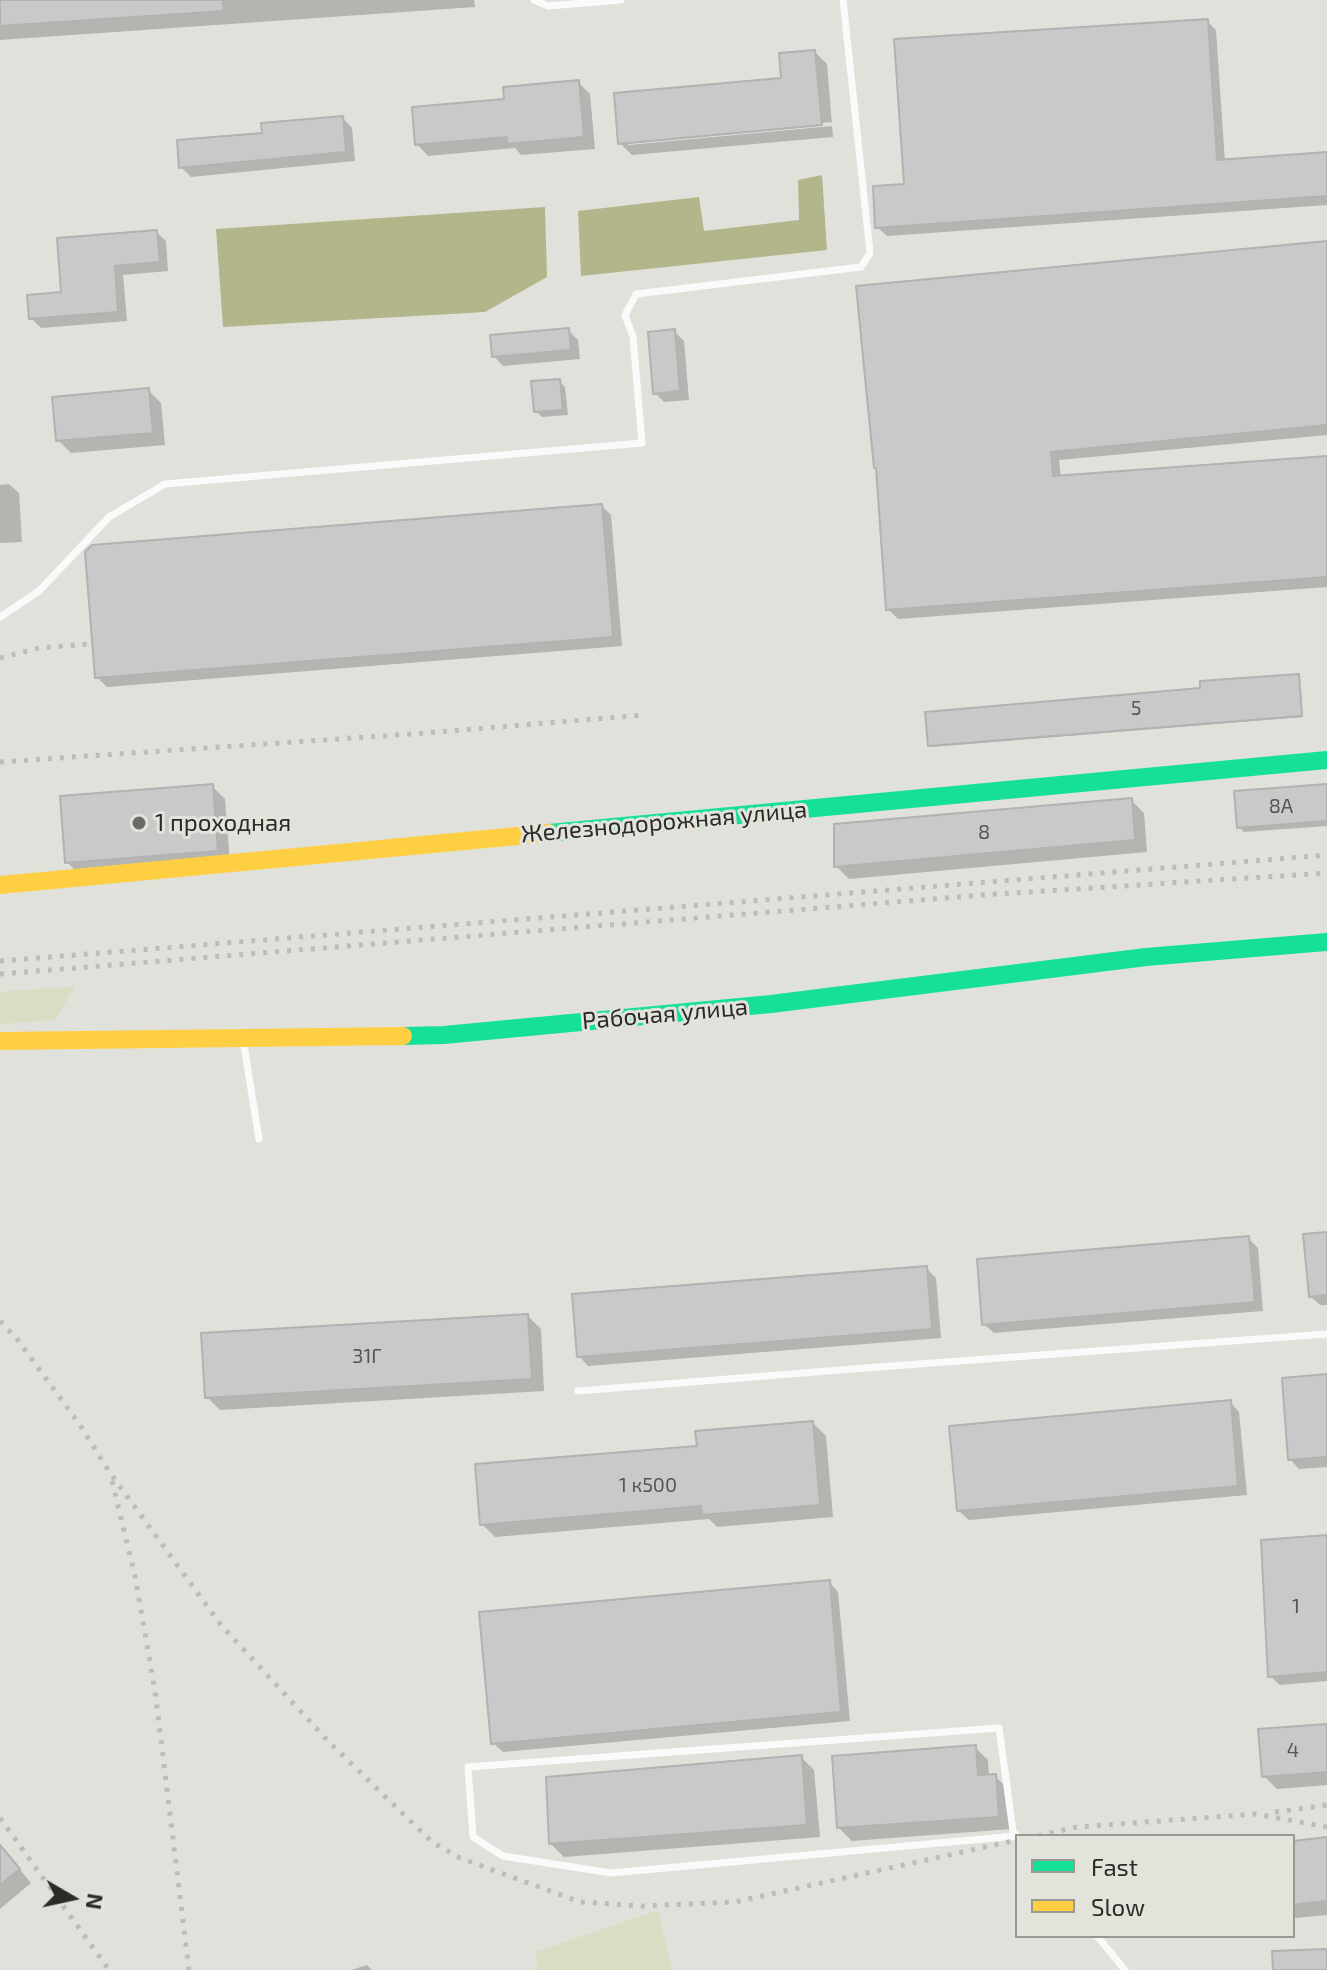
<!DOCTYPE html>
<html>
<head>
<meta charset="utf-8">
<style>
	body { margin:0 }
	#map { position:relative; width:1327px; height:1970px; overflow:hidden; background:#e1e1dc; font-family:"Exo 2",sans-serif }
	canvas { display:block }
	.legend { position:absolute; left:1015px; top:1834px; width:280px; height:104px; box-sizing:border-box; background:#e2e3da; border:2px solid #989992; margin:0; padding:10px 14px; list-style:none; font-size:24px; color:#2a2a27 }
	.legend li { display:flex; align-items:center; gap:16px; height:40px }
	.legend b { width:40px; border:2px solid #989992 }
	.north { position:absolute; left:32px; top:1858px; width:80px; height:80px; -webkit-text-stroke:6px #e2e3da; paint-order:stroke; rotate:99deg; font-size:22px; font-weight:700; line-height:32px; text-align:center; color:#2a2a27 }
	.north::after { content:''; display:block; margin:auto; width:28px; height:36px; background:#2a2a27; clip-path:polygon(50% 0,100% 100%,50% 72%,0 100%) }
</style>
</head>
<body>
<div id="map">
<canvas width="1327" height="1970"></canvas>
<ul class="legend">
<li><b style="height:10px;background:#16e098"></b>Fast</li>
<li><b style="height:10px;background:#ffcf43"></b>Slow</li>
</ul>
<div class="north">N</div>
</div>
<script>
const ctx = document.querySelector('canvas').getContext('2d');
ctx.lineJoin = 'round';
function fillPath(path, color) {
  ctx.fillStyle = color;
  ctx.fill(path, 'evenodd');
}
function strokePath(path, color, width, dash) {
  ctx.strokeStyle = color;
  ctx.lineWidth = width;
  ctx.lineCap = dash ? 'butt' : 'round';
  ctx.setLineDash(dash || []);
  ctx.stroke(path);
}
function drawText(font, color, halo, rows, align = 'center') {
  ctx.font = font + ' "Exo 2",sans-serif';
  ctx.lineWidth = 6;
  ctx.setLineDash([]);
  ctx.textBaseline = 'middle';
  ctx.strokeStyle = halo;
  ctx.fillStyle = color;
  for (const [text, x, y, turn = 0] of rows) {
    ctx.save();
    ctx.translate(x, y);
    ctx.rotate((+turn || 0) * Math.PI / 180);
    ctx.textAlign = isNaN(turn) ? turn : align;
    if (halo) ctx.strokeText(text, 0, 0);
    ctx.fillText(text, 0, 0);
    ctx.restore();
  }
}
const green = new Path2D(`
	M75,986L55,1020L0,1024V992Z
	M658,1910L672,1970H537L536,1952Z`);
const water = new Path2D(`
	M822,175L827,250L581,276L578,211L699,197L704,231L799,220L798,180Z
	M545,207L547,277L485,312L223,327L216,229Z`);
const shadow = new Path2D(`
	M0,0H474L475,7L0,40Z
	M1207,21L1216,30L1225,162L1327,154V205L887,236L877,227L906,186Z
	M815,52L827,64L833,137L632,155L620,143L784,80ZM832,122V126L628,145V141Z
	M578,82L590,94L595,149L521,155L515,148L428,156L417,144L506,101Z
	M343,118L352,128L355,161L191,177L181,167L264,135Z
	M156,232L166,241L168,271L123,275L127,321L41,328L31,318L63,294Z
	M1327,243V435L1059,460L1061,478L1327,458V587L898,619L888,609L878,470L875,467Z
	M568,330L578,340L580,359L503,366L494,356Z
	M674,331L684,341L689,400L664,402L655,393Z
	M559,381L565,387L568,415L542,417L536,411Z
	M148,390L161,403L165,445L71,453L58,440Z
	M9,484L19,493L22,542L0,543V485Z
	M602,506L611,515L622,646L107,687L97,677Z
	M1298,676L1300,678L1303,717L932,747L930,745L1203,689Z
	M212,786L225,799L230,863L80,875L67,862Z
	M1327,786V826L1244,832L1239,827Z
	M1131,800L1144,813L1147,852L849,879L836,866Z
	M1327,1234V1305H1320L1310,1296Z
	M1248,1238L1258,1248L1263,1311L994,1333L984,1324Z
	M926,1268L936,1278L941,1338L588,1366L579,1356Z
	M528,1316L541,1329L544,1391L220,1410L207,1397Z
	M1327,1376V1467L1299,1469L1290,1459Z
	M1230,1402L1239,1412L1247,1495L969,1520L959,1511Z
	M813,1423L826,1436L833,1517L717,1527L709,1519L495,1537L482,1524L699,1448Z
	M1327,1537V1681L1280,1685L1270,1676Z
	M829,1582L838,1592L850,1721L503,1752L493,1743Z
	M1327,1726V1785L1277,1789L1264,1776Z
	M975,1747L988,1760L989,1776H995L1008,1789L1011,1829L852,1841L839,1828Z
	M801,1757L814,1770L820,1837L564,1857L551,1844Z
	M1327,1840V1915L1296,1918L1293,1916V1843Z
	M0,1845L31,1883L0,1909Z
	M367,1965L372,1970H351Z`);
const building = new Path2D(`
	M0,0H223L224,11L0,26Z
	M1208,19L1217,160L1327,152V196L875,228L873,186L904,184L894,39Z
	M815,50L822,125L618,144L614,93L781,78L779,53Z
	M579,80L584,137L507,144V137L415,145L412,107L504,99L503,87Z
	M343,116L346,152L179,168L177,140L262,133L261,123Z
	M157,230L160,262L115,266L118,312L29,319L27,295L61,292L57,238Z
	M1327,241V425L1051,452L1053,476L1327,456V577L886,610L876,468H874L856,286Z
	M569,328L571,350L492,357L490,335Z
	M675,329L680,391L653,394L648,332Z
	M560,379L563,410L534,412L531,381Z
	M149,388L153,433L56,441L52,397Z
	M602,504L613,637L95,678L85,552L92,545Z
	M1299,674L1302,716L928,746L925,712L1200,688V681Z
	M213,784L218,851L65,863L60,796Z
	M1327,784V821L1237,828L1234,791Z
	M1132,798L1135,840L834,867V824Z
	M1327,1232V1295L1309,1297L1303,1234Z
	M1249,1236L1255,1302L982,1325L977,1259Z
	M927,1266L932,1329L577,1357L572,1294Z
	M528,1314L532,1379L205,1398L201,1333Z
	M1327,1374V1457L1288,1460L1282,1378Z
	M1231,1400L1238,1486L957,1511L949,1426Z
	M813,1421L820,1505L702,1515L701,1506L480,1525L475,1464L697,1446L695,1431Z
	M1327,1535V1672L1268,1677L1261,1540Z
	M830,1580L841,1712L491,1744L479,1612Z
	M1327,1724V1772L1262,1777L1258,1729Z
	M976,1745L978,1775L996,1774L999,1817L837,1828L832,1756Z
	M802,1755L807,1825L549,1844L546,1777Z
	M1327,1837V1901L1293,1905V1841Z
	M0,1845L20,1869L0,1885Z
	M1327,1949V1970H1273L1272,1951Z`);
const lane = new Path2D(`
	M534,0L548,6L621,0
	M0,617L39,591L109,517L165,484L642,443L633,337L625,315L636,294L861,267L870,253L843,0
	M243,1039L259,1139
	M578,1391L878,1367L1327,1334
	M1016,1836L611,1873L503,1856L473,1837L468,1767L999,1728L1013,1831L1017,1836
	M1097,1936L1125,1970`);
const fast = new Path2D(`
	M549,833L1327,760
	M403,1036L444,1035L771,1004L1146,957L1327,942`);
const slow = new Path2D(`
	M0,885L549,833
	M0,1041L403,1036`);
const rail = new Path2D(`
	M0,658L39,648L89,644
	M0,762L426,733L643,715
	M0,961L1327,855
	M0,974L982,895L1327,873
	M0,1321L17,1339L80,1425L110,1473L221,1625L328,1741L432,1842L460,1858L580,1902L642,1906L735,1902L1017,1840
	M112,1481L135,1576L155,1691L189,1970
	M1275,1812L1327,1805
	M0,1818L109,1970
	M1038,1836L1077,1827L1256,1814L1327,1827`);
const markers = [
	[139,823,8,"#6a6a66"]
];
const numberNames = [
	["5",1136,708],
	["8А",1281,806],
	["8",984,832],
	["31Г",367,1356],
	["1 к500",648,1485],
	["1",1296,1606],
	["4",1293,1750]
];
const streetNames = [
	["Железнодорожная улица",664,822,-5],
	["Рабочая улица",665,1014,-5]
];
const poiNames = [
	["1 проходная",155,823]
];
fillPath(green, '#dbdcc4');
fillPath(water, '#b3b58a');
fillPath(shadow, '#0003');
fillPath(building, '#c8c9c8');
strokePath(building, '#b1b2b1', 2);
strokePath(lane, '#fafafa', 7);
strokePath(fast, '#16e098', 18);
strokePath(slow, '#ffcf43', 18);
strokePath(rail, '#bcbcbb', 5, [4, 8]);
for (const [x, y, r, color] of markers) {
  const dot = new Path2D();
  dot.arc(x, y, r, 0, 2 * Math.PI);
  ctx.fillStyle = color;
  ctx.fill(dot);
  strokePath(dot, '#e2e3da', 3);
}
drawText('20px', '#555553', null, numberNames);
drawText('24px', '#2a2a27', '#e2e3da', streetNames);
drawText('24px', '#2a2a27', '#e2e3da', poiNames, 'left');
</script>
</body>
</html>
